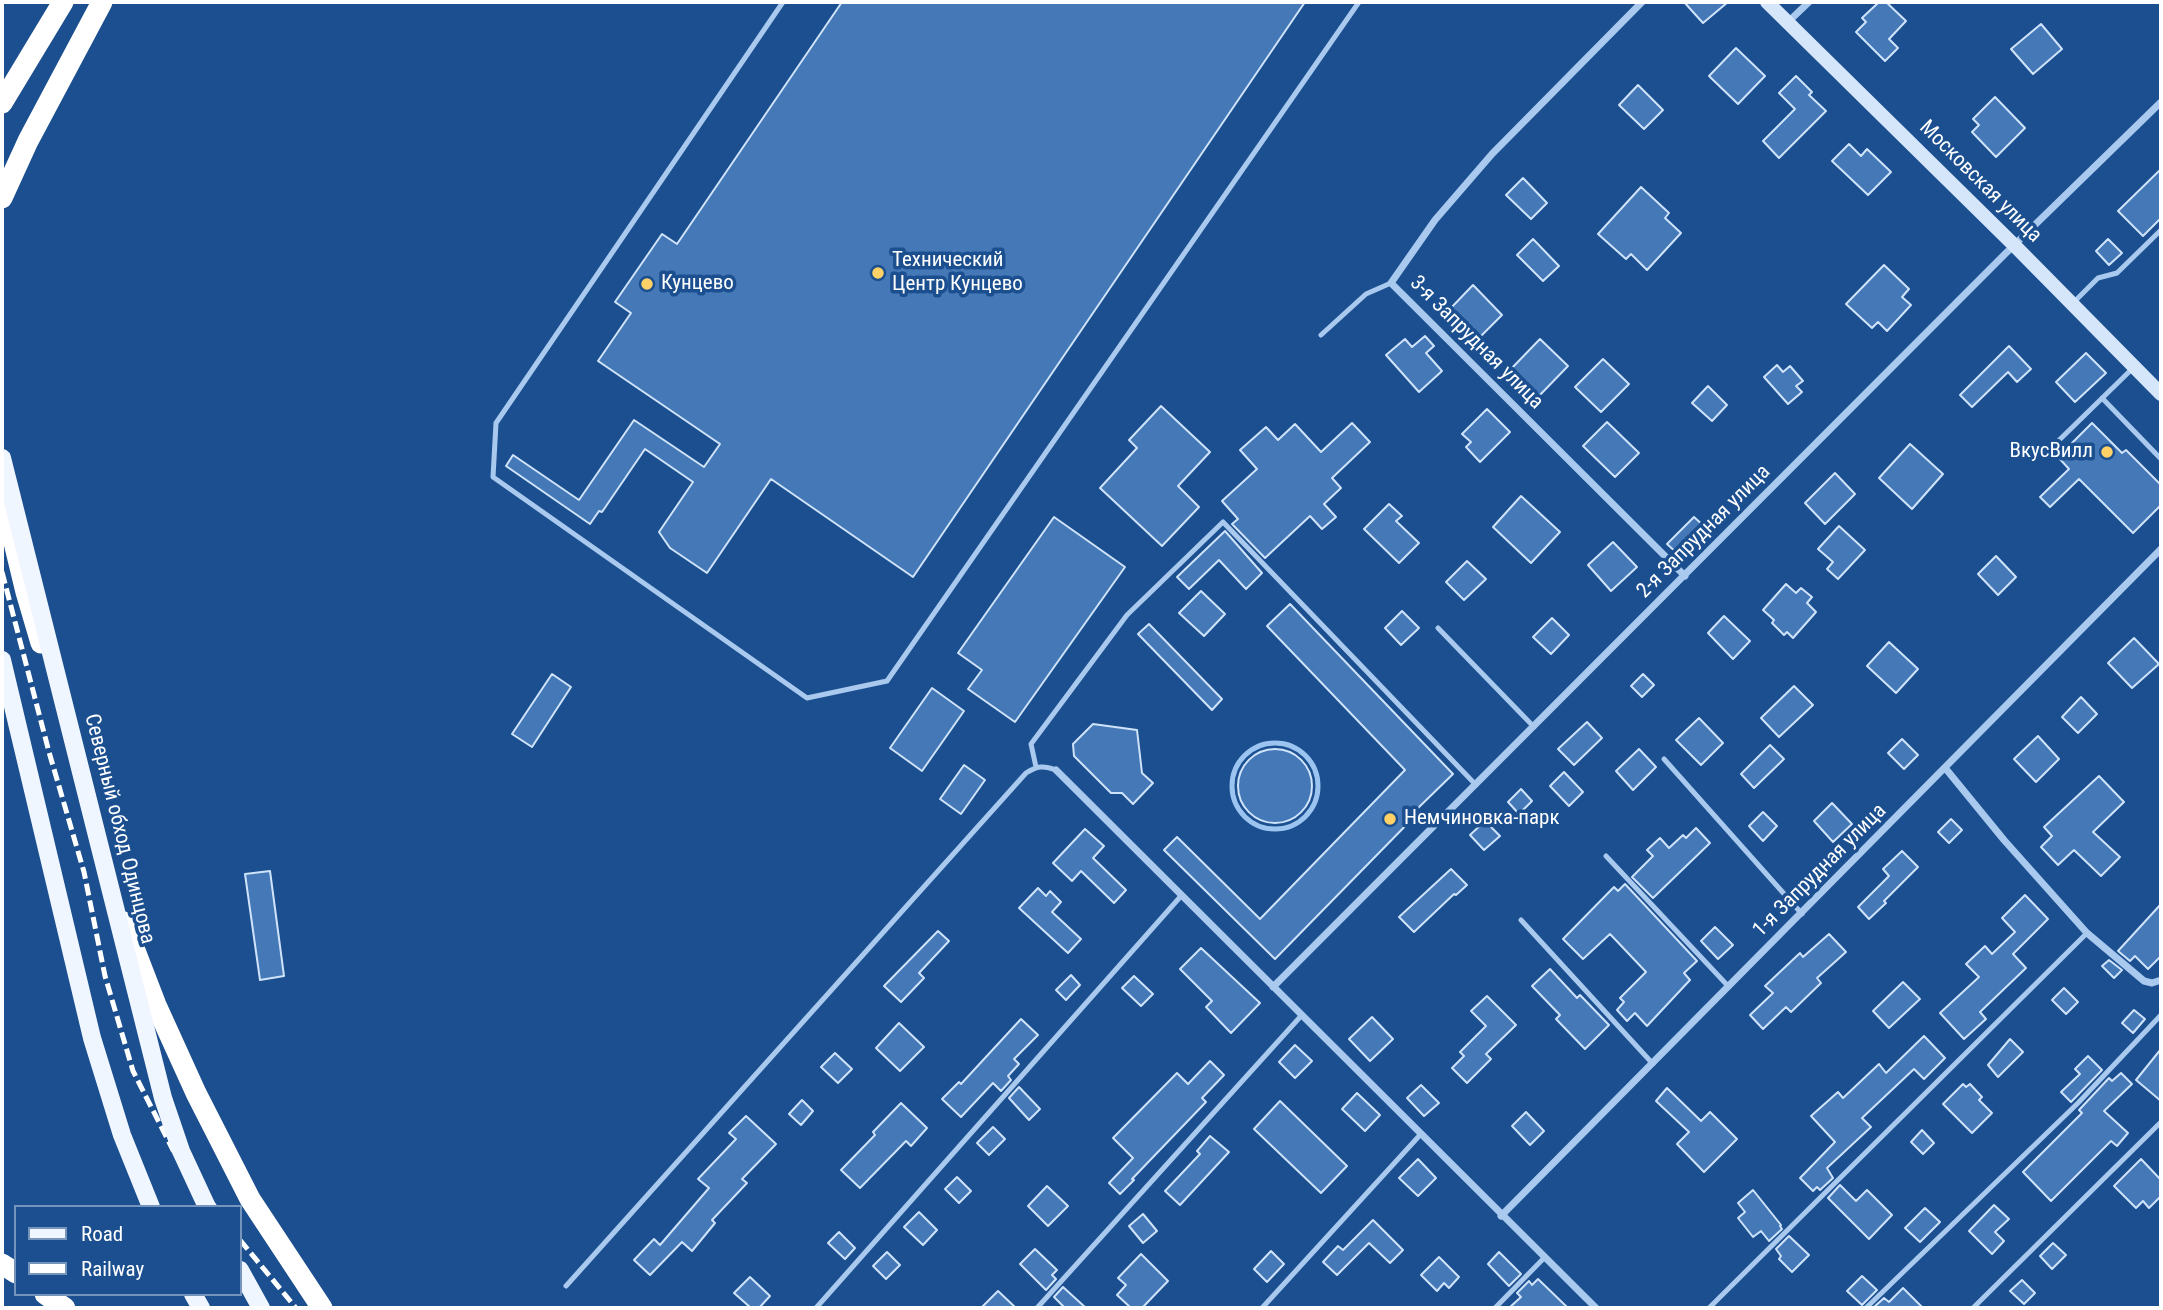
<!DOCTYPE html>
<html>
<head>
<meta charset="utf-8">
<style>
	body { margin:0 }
	#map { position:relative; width:2163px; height:1310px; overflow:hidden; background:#1b4f8f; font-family:"Roboto Condensed",sans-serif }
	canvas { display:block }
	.frame { position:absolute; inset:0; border:4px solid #fff; pointer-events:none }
	.legend { position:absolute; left:14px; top:1205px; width:228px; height:91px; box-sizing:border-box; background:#1b4f8f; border:2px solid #7695bc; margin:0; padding:9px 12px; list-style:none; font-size:21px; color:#fff }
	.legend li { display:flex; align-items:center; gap:14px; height:35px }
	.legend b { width:35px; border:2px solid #7695bc }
</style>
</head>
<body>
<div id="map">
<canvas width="2163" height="1310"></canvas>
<div class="frame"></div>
<ul class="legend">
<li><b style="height:9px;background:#f0f6ff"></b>Road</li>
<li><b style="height:9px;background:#fff"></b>Railway</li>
</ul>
</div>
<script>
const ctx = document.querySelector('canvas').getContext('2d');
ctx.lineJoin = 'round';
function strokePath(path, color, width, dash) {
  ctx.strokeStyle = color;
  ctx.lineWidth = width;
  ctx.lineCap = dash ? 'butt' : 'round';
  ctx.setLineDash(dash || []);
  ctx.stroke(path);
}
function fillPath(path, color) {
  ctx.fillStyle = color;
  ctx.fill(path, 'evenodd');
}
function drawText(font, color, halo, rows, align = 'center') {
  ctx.font = font + ' "Roboto Condensed",sans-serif';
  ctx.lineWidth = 7;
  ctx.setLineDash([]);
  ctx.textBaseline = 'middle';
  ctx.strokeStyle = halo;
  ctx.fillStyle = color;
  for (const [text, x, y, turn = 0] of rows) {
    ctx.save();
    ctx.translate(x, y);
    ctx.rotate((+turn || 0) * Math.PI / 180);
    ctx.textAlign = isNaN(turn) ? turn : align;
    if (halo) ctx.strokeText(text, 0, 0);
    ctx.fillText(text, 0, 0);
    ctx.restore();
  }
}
const stream = new Path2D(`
	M1232 786a43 43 0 1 1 86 0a43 43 0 1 1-86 0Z`);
const building = new Path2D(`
	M842,2H1305L913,577L771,479L707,573L670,548L659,532L693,482L645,449L602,512L599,511L590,524L506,466L513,455L579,500L634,420L704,467L720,444L598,361L631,313L615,302L662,234L677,244Z
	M1684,2H1728L1703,23Z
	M1879,2H1886L1906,21L1889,39L1898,48L1885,61L1856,32L1866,22L1862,18Z
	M2041,24L2062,49L2033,74L2011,49Z
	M1736,48L1765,76L1738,104L1709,76Z
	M1796,76L1812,92L1809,95L1826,111L1779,158L1763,141L1795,109L1779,93Z
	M1638,85L1663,110L1644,129L1619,105Z
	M1995,97L2025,128L1996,157L1972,132L1979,125L1973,119Z
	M1849,144L1861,156L1867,149L1891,172L1868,195L1832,161Z
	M2161,169V218L2143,236L2118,211Z
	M1523,178L1547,203L1531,219L1506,195Z
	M1641,187L1669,213L1665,218L1681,233L1647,270L1631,254L1626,259L1598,234Z
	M1533,239L1559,266L1543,281L1517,255Z
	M2108,239L2122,253L2109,265L2096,251Z
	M1884,265L1909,289L1902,297L1911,305L1887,331L1878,322L1872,328L1846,304Z
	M1473,285L1502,315L1478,339L1449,310Z
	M1425,336L1434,346L1426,353L1442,371L1419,392L1386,355L1405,339L1412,347Z
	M1540,339L1568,366L1538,397L1510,370Z
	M2009,346L2031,369L2017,382L2008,372L1972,407L1960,395Z
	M2086,353L2106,373L2075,402L2056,382Z
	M1603,359L1629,384L1601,412L1575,387Z
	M1777,365L1783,372L1790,366L1803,381L1796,386L1802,392L1788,404L1764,377Z
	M1708,386L1727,405L1712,421L1692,403Z
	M1161,406L1210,452L1178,486L1199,507L1162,546L1100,488L1137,448L1129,440Z
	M1487,409L1510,432L1480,462L1466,447L1471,442L1462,434Z
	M1607,422L1639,453L1615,477L1583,446Z
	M1352,423L1370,442L1332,478L1341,488L1324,504L1336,517L1322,529L1310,516L1265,558L1232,524L1238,519L1222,501L1257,469L1240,450L1266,427L1278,440L1295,424L1321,452Z
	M2092,423L2122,453L2126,450L2161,485V505L2133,533L2079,479L2050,507L2040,497L2069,469L2058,457Z
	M1910,444L1943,474L1912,509L1879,478Z
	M1835,473L1855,494L1825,524L1805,503Z
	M1521,496L1560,532L1531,563L1493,527Z
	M1389,504L1402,516L1396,521L1419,543L1399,563L1364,529Z
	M1054,517L1125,567L1015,722L968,689L982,670L958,653Z
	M1694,517L1705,527L1678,554L1667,544Z
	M1839,526L1865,550L1838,579L1827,569L1833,562L1818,549Z
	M1225,531L1262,573L1246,589L1219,560L1189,589L1177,577Z
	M1613,542L1637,567L1611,591L1588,565Z
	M1996,556L2016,577L1998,595L1978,574Z
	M1467,561L1486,579L1464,600L1446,582Z
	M1786,584L1796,593L1801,588L1812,597L1807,603L1816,612L1793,638L1787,632L1784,635L1772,623L1774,620L1763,610Z
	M1201,591L1225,614L1204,636L1179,613Z
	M1290,604L1453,774L1416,810L1418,813L1275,959L1164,850L1177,837L1260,919L1405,770L1267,626Z
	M1402,611L1419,628L1401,645L1385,628Z
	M1724,616L1750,641L1733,659L1708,633Z
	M1552,618L1569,635L1551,654L1533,637Z
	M1149,624L1222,699L1212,710L1138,634Z
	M2134,638L2159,664L2132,688L2108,663Z
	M1889,642L1918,669L1896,693L1867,666Z
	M552,674L571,687L532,747L512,734Z
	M1643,674L1654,685L1642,697L1631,686Z
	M1794,686L1813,705L1779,737L1761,718Z
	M932,688L964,711L922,771L890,748Z
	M2081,697L2097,714L2078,733L2062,717Z
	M1699,718L1723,743L1701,765L1676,740Z
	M1587,722L1602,738L1574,765L1558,749Z
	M1093,724L1137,730L1142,773L1153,783L1133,804L1122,793H1111L1074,756L1073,744Z
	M2038,736L2059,759L2036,782L2014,759Z
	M1902,739L1918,755L1904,769L1888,753Z
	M1770,745L1784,759L1754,788L1741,774Z
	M1639,749L1656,767L1633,790L1616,771Z
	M1238 786a37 37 0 1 1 74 0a37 37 0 1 1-74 0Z
	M964,765L985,780L961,814L940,799Z
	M1564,772L1583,792L1569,806L1550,786Z
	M2099,776L2124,802L2093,832L2120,857L2101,876L2074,850L2058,865L2041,847L2052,836L2044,827Z
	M1521,789L1532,801L1519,814L1508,802Z
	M1832,803L1852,824L1833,842L1814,821Z
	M1763,812L1777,826L1763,841L1749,826Z
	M1951,819L1962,830L1949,843L1938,832Z
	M1485,821L1500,836L1484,850L1470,835Z
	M1696,828L1710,843L1653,898L1632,877L1653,856L1647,850L1660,838L1669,848L1683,835L1686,838Z
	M1085,829L1104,846L1093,858L1126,890L1114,903L1081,871L1072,881L1053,863Z
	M1902,851L1918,867L1884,901L1886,903L1869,919L1858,907L1889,876L1883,869Z
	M1451,869L1467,885L1456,895L1454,894L1414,932L1399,917Z
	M270,871L284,976L260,980L245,874Z
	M1625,884L1697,961L1684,973L1690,980L1647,1026L1635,1013L1627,1021L1617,1010L1624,1002L1620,998L1646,972L1610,934L1583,959L1563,939L1614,887L1618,891Z
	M1038,888L1046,896L1050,891L1061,902L1052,912L1081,939L1068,953L1019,908Z
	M2025,895L2048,919L2013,954L2026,968L1980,1012L1986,1019L1964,1039L1940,1013L1979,977L1966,964L1985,946L1992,954L2015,932L2002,918Z
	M2161,904V956L2148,969L2135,956L2130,961L2118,951Z
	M1715,927L1733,945L1718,959L1701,941Z
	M938,931L949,941L919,973L924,978L901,1002L884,986Z
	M1829,934L1846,952L1817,978L1821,983L1791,1012L1786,1007L1763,1029L1750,1015L1773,993L1765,986L1800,953L1803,957Z
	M1201,948L1260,1003L1231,1033L1206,1007L1212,1001L1180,969Z
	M2109,960L2122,970L2114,978L2102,966Z
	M1550,969L1577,998L1580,995L1609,1025L1585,1049L1556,1019L1560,1015L1532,986Z
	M1071,975L1080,985L1066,1000L1056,990Z
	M1134,976L1153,994L1141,1006L1122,988Z
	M1903,982L1920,999L1889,1028L1873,1011Z
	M2064,988L2078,1002L2066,1014L2052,1000Z
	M1487,996L1516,1025L1486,1054L1491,1059L1467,1083L1452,1068L1464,1056L1460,1052L1486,1026L1471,1011Z
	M2134,1010L2145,1019L2133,1033L2122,1023Z
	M1372,1017L1393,1039L1370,1061L1349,1039Z
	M1021,1019L1038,1035L1014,1059L1019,1064L1008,1076L1011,1080L1001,1091L993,1083L961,1117L942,1099L959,1082L961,1084Z
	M899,1023L924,1047L900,1071L876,1048Z
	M1924,1036L1945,1058L1924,1079L1914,1069L1862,1118L1871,1127L1827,1168L1833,1178L1820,1190L1817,1187L1813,1191L1800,1178L1835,1142L1811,1116L1838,1092L1843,1098L1879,1064L1886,1073Z
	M2010,1039L2023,1052L1998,1077L1988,1065Z
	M1295,1045L1312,1061L1295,1078L1279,1062Z
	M2161,1049V1101L2136,1080Z
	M835,1053L852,1069L838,1083L821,1067Z
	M2088,1056L2102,1070L2071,1102L2061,1092L2080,1074L2075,1069Z
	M1210,1061L1224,1075L1202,1098L1206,1102L1132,1179L1134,1180L1120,1194L1109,1183L1133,1158L1113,1138L1177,1073L1188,1084Z
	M2121,1073L2132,1084L2104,1111L2128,1133L2117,1146L2111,1141L2051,1201L2023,1172L2082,1113L2079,1110L2109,1078L2112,1081Z
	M1963,1084L1966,1087L1970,1084L1982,1097L1979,1100L1992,1113L1972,1133L1943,1104Z
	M1421,1085L1439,1103L1424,1116L1407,1098Z
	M1019,1087L1040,1109L1029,1120L1009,1098Z
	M1667,1088L1701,1121L1710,1112L1737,1139L1704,1172L1677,1144L1689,1132L1656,1101Z
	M1357,1093L1380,1115L1365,1131L1342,1109Z
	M802,1100L813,1111L801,1125L789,1114Z
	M1280,1101L1347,1166L1321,1193L1254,1129Z
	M901,1103L927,1128L911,1146L906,1141L860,1188L841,1170L875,1135L873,1132Z
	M1526,1112L1544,1131L1530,1145L1512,1126Z
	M746,1116L776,1144L742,1179L747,1183L712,1220L715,1223L692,1251L682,1242L650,1275L634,1260L654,1239L660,1245L709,1188L698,1179L736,1139L729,1133Z
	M993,1127L1005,1139L989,1155L977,1143Z
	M1922,1130L1934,1143L1923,1154L1911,1142Z
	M1210,1136L1229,1152L1180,1205L1165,1191L1200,1154L1197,1151Z
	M1418,1159L1436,1178L1418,1196L1399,1178Z
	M2141,1159L2161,1180V1196L2149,1208L2143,1201L2136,1208L2114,1186Z
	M957,1177L971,1191L959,1203L945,1189Z
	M1840,1185L1856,1201L1867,1190L1892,1215L1869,1239L1828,1198Z
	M1047,1186L1068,1206L1048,1226L1028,1206Z
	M1753,1190L1781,1225L1780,1226L1782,1229L1769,1241L1761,1231L1753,1237L1738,1218L1745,1212L1738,1203Z
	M1994,1205L2009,1219L1995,1232L2004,1241L1992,1254L1969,1231Z
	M1925,1208L1940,1222L1920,1242L1905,1228Z
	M919,1212L937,1230L923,1245L904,1227Z
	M1143,1214L1157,1231L1143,1243L1129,1226Z
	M1373,1220L1403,1250L1390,1263L1369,1243L1337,1275L1323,1262L1338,1246L1343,1250Z
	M839,1232L855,1248L845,1259L828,1243Z
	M1789,1236L1809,1255L1792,1272L1779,1259L1781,1256L1776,1249Z
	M2053,1243L2066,1255L2052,1269L2040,1256Z
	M1035,1249L1057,1270L1052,1275L1056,1279L1046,1290L1020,1264Z
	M1271,1251L1284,1264L1267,1282L1254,1269Z
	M887,1252L900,1265L886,1279L873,1266Z
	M1499,1252L1521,1274L1509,1286L1488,1264Z
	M1141,1254L1168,1281L1142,1308H1131L1117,1295L1126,1285L1118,1278Z
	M1439,1257L1459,1277L1449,1288L1444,1283L1437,1291L1421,1275Z
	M1862,1276L1877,1290L1862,1305L1847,1291Z
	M750,1277L770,1296L759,1308H751L734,1293Z
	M1538,1279L1568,1308H1509L1521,1297L1517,1293L1529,1281L1532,1285Z
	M2022,1280L2035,1293L2024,1304L2010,1291Z
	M1063,1287L1086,1308H1065L1054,1297Z
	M1903,1288L1923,1308H1873L1884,1298L1889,1302Z
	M998,1291L1016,1308H981Z`);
const lane = new Path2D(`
	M783,2L496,423L493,477L807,698L887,681L1359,2
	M2072,304L2098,278L2117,273L2161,230
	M1321,335L1366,294L1391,283
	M2102,398L2161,459
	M2048,451L2134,367
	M1438,628L1534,727
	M1664,759L1802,914
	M1036,767L1031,744L1127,615L1223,522L1476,785
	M1606,856L1729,987
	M1521,920L1653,1064
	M566,1286L1026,773C1037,766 1043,765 1056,770
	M816,1308L1181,896
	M1037,1308L1301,1016
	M1262,1308L1420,1135
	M1495,1308L1544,1258
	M1709,1308L2087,933
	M1866,1308L2078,1103L2161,1015
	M1973,1308L2161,1122`);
const street = new Path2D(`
	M1642,2L1492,154L1435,220L1391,283L1685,576
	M1788,22L1809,2
	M1946,769L2004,840L2087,933L2144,981L2152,983L2161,980
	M1056,770L1596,1308
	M1273,987L2006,253L2161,102
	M1501,1216L2161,549`);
const secondary = new Path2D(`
	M1767,2L2015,246L2161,394`);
const primary = new Path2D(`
	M2,660L92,1038L122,1135L151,1207
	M240,1270L261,1308
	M193,1294L201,1308`);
const highway = new Path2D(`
	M2,103L63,2
	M2,198L28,141L102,2
	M2,493L26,592L41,643
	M124,922L156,1005L196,1093L250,1199L322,1308
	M2,1264L16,1273
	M45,1294L65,1308`);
const rail = new Path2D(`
	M2,572L49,752L84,872L105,976L133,1071L173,1150L215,1207
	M240,1240L296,1308`);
const primaryBridge = new Path2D(`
	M2,458L163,1098L181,1151L207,1207`);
const markers = [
	[878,273,7,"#ffd166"],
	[647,284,7,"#ffd166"],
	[2107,452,7,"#ffd166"],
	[1390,819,7,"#ffd166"]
];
const streetNames = [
	["Московская улица",1980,182,45],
	["3-я Запрудная улица",1476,343,45],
	["2-я Запрудная улица",1704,532,-45],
	["Северный обход Одинцова",119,829,76],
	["1-я Запрудная улица",1820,871,-45]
];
const poiNames = [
	["Технический",892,261],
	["Центр Кунцево",892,285],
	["Кунцево",661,284],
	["ВкусВилл",2093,452,"right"],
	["Немчиновка-парк",1404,819]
];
strokePath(stream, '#9cc4f0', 5);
fillPath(building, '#4478b7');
strokePath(building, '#cfe3fa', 2);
strokePath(lane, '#a9c9ee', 5);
strokePath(street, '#a9c9ee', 7);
strokePath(secondary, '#d6e6fa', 14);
strokePath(primary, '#f0f6ff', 18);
strokePath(highway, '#fff', 21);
strokePath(rail, '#fff', 5, [12, 5]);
strokePath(primaryBridge, '#f0f6ff', 18);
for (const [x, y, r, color] of markers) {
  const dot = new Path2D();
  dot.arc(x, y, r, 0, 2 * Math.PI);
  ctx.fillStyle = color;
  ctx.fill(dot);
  strokePath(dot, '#1b4f8f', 2.5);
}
drawText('21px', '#fff', '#1b4f8f', streetNames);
drawText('21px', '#fff', '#1b4f8f', poiNames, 'left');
</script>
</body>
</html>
